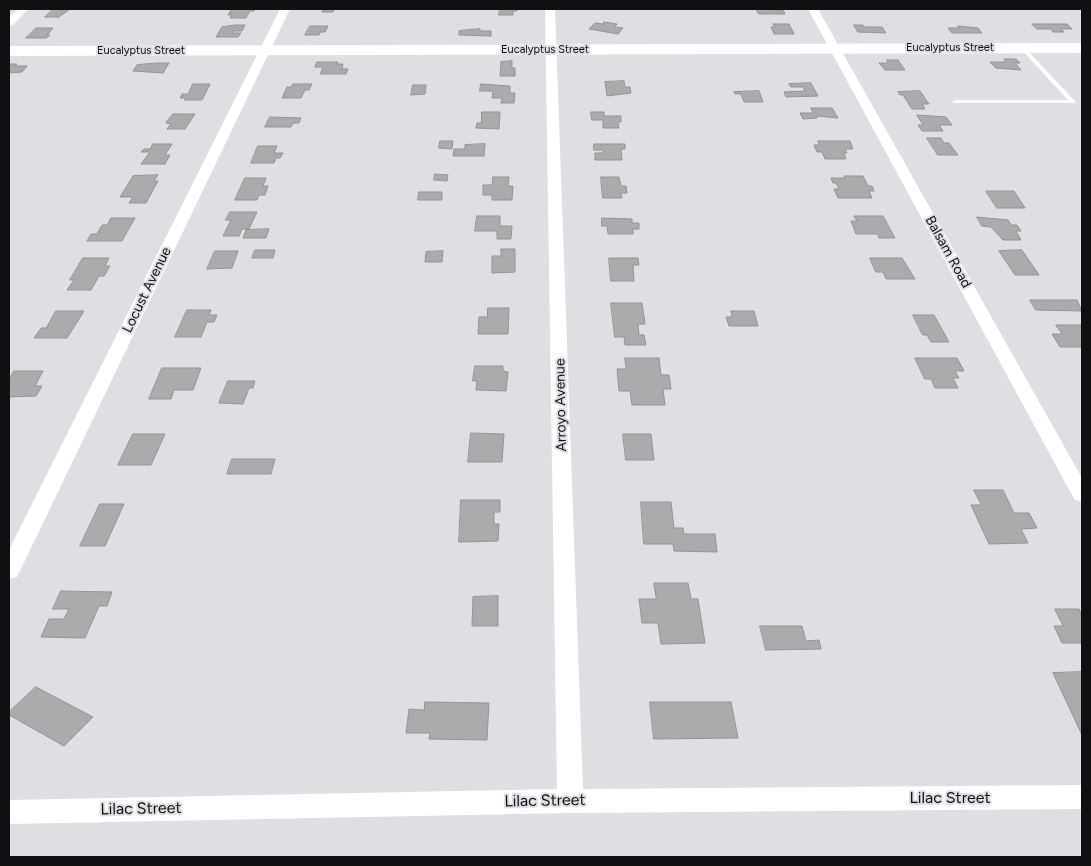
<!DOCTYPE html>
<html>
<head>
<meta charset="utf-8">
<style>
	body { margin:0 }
	#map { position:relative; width:1091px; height:866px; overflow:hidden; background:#dedfe2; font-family:Figtree,sans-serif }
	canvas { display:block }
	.frame { position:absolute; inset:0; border:10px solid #0f1011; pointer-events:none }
</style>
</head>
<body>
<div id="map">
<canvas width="1091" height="866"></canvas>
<div class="frame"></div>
</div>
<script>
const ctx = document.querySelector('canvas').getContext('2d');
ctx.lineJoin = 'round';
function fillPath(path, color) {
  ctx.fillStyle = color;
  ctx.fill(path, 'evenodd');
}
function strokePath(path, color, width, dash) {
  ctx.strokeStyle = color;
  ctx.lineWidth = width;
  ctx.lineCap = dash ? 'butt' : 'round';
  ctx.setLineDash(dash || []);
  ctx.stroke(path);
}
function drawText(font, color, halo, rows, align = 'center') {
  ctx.font = font + ' Figtree,sans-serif';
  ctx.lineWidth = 4;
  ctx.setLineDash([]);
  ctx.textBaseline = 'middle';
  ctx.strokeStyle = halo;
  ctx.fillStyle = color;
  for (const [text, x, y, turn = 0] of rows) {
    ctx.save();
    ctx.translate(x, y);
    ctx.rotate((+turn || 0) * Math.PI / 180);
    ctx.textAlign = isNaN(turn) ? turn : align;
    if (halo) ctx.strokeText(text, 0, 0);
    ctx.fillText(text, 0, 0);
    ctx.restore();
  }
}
const building = new Path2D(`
	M53,9H70L59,17H45Z
	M236,9H255L254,11H250L246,18H230L232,15H228L231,10Z
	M319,9H364H334L333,12H322L323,9Z
	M500,9H517V11H513V15H499Z
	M756,9L783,10L785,14H759Z
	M604,22L617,24L615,27L623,28L618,34L589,29L595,23L603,24Z
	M773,24H789L794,34H774L771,27H775Z
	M1032,24H1067L1072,29H1061L1064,32H1053L1051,29H1037Z
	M235,25H245L242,31H233L232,33H241L238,37H216L222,27Z
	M854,25H863L864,27H882L886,33L858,32Z
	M310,26H328L325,32H320L319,35H305Z
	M958,26L978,28L982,33H952L948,28H959Z
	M36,28H53L47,35H50L46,38H26Z
	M480,29V31H491V36L459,35V31Z
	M1004,59H1016L1020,63H1015L1021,70L996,68L990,62H1006Z
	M887,60H898L905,70H885L879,63H888Z
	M512,61V68H515V76H500L501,62Z
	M317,62H338L337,64H343L342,69H348L346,74H320L323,67H315Z
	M158,63H169L163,73L133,71L137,65Z
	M9,64H17L15,66H27L22,72L9,73Z
	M624,81L625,87H630L631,93L607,96L605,82Z
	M811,83L818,96L786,97L784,92L805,91L803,87H791L789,84Z
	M193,84H210L202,100H184L186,98H180L182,94H188Z
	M293,84H312L309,90H305L301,98H282L287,87H291Z
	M481,84L510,86V93H515L514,103H501L502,98H492L493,91H480Z
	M413,85H426L425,94L411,95Z
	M759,91L763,102H744L741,94H735L734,92Z
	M920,91L929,104H922L925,109H912L903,95H900L898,92Z
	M811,108H832L838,118L816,116L817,118L803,119L800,113H813Z
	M482,112H500L499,129L476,128L477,123H481Z
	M591,112H604V116H621V122H618L619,128H603V120H592Z
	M173,114H195L185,129H167L171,124L166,123Z
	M917,115L946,117L952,125H939L943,131H922L918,125H923Z
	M270,117L301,118L299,123H293L291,127H265Z
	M927,138H941L944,143H949L958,155H938Z
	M440,141H453L452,149L439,148Z
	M818,141H850L853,149H845L847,153H844L846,159H825L822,152H817L814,145H819Z
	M153,144H172L165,155H170L165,164H141L150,152H141L144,149H150Z
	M485,144L484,156H453L454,149H465V145Z
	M594,144H625V149H621L622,160H595V153H603V150H594Z
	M258,146H277L274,153H283L280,158H276L274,163H251Z
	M435,174L448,175L447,181L434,180Z
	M158,175L154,181H158L146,203H129L133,197H120L133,176Z
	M844,176H863L868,186H872L874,191H869L872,198H838L834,189H839L836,183H833L831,178H845Z
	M493,177H509L508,186H513L512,200H492V195H483V185H492Z
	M601,177H619L621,186H626L627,193H621L622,198H603Z
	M245,178H266L263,186H268L265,195H259L257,200H235Z
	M986,191H1014L1025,208H997Z
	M419,192H442V200H418Z
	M230,212H257L249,229H242L239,236H223L231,220H226Z
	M477,216H500V226H512L511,239H497V231H475Z
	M854,216H883L895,238H879L878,234H856L851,221H857Z
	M977,217L1008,220L1011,225H1017L1021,231H1016L1021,240H1003L991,227L982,226Z
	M111,218H135L122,241H87L91,234H97L102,225H107Z
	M602,218L632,219V223H639V229H633V234H608L607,226H602Z
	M269,229L266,238H243L246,230Z
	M501,249H515V272L492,273V256H501Z
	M255,250H275L273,258H252Z
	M1022,250L1039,275H1015L999,251Z
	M215,251H238L232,268L207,269Z
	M443,251L442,262H425L426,252Z
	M83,258H109L105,266H110L104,276H99L91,290H67L74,280H70Z
	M609,258H638L639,265H633L634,281H611Z
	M870,258H902L915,279H886L883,272H876Z
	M1030,300H1077L1082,311L1036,310Z
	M611,303H642L645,324H638L639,335H644L646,345H625L624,337H615Z
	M488,308H509L508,334H478L479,317H487Z
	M187,310H211L209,315H217L214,322H207L201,337H175Z
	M56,311H84L67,338H34L41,328H46Z
	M731,311H754L758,326H729L726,317H732Z
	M913,315H934L949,342H931L927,335H923Z
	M1056,325H1082V347H1060L1052,334H1062Z
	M625,358H659L661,375H669L671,389H663L665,405H632L630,391H619L617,369H626Z
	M915,358H957L964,371H955L959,378H953L958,388H935L931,379H925Z
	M475,366H503V371L508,372L506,391L476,390L477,381H473Z
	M162,368H201L193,390H174L171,399H149Z
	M14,371H43L35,386H42L36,396L9,397V380Z
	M228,381H255L253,388H249L243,404L219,403Z
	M471,433L504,434L502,462H468Z
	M133,434H165L151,465H118Z
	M623,434H651L654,460H626Z
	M232,459H275L271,474H227Z
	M974,490H1003L1014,513H1029L1037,528L1021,529L1028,543L989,544L971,505H981Z
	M461,500H500V512H494V524H499L498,541L459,542Z
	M641,502H671L674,528H683L684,534H715L717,552L674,551L673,544H644Z
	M100,504H124L105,546H80Z
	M654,583H688L691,599H698L705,643L661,644L658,623H642L639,599H656Z
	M61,591L112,592L107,606H99L85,638L41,637L49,619H64L69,609H53Z
	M498,596V626H472L473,597Z
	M1055,609H1079L1082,616V643H1062L1054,626H1063Z
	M760,626H802L806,641L819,640L821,649L766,650Z
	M1082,672V735L1053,673Z
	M36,687L93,717L64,746L9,715V712Z
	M425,702L489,703L487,740L429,739L430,733H406L409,709L424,710Z
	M650,702H731L738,738L654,739Z`);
const lane = new Path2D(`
	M1023,46L1075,101V103H953L952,102L955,100H1068L1021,49L1020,48Z`);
const street = new Path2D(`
	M18,9H28L13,25L9,26V17Z
	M280,9H290L20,571L17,577L9,579V550Z
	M545,9H555L583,789L1082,785V809L570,813L9,824V800L557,789Z
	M808,9H818L1082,478V502L1075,500L1072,495Z`);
const secondary = new Path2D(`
	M1082,43V53L9,56V46Z`);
const farStreetnames = [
	["Eucalyptus Street",950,48],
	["Eucalyptus Street",545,50],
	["Eucalyptus Street",141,51]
];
const streetNames = [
	["Balsam Road",948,252,61],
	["Locust Avenue",147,290,-64],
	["Arroyo Avenue",561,405,-91]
];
const nearStreetnames = [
	["Lilac Street",950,798],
	["Lilac Street",545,801,-1],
	["Lilac Street",141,809,-1]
];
fillPath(building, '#adaaad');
strokePath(building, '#959395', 1);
fillPath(lane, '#fff');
fillPath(street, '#fff');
fillPath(secondary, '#fff');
drawText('11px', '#0f1011', '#dedfe2', farStreetnames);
drawText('14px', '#0f1011', '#dedfe2', streetNames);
drawText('16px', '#0f1011', '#dedfe2', nearStreetnames);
</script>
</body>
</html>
